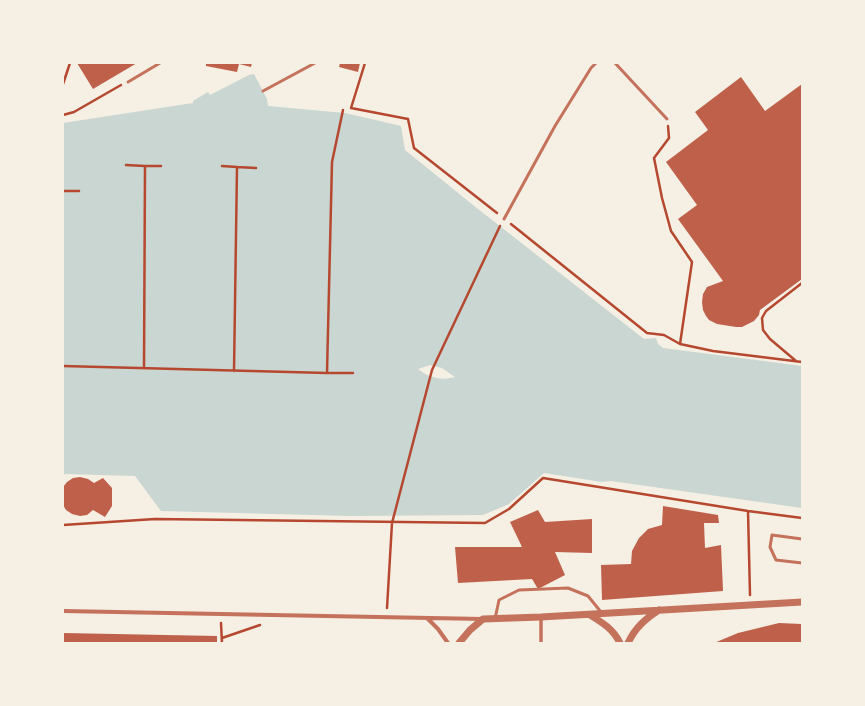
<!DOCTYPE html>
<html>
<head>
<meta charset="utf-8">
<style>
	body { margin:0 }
	#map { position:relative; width:865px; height:706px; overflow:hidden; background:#f6efe4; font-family:"Nunito Sans",sans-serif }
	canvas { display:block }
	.frame { position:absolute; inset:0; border:64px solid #f6efe4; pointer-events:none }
</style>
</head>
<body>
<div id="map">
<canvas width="865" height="706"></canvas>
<div class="frame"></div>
</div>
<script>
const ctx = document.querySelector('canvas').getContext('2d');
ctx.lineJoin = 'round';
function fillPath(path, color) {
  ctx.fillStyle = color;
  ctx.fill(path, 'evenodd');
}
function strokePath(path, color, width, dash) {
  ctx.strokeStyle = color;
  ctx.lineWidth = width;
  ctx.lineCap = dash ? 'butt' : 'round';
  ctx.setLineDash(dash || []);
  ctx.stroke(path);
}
const water = new Path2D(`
	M254,74L267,99L268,106L345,113L401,126L405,150L473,205L644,339L656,338L658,344L663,348L802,366V508L611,481L602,482L544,473L509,504L483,515L350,516L161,511L135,476L65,474L63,476V123L193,103V101L208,92L210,95L249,75ZM430,365L442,368L455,377C440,381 430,378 418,369Z`);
const building = new Path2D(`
	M77,63H137L93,89Z
	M206,63H252L251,67L239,64L237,72L206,66Z
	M340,63H360L358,72L339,67Z
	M741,77L765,111L802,84V279L760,310L759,315L754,321L742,327H736L717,324L709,320L706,316L703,310L702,302L703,294L707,287L723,281L678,219L697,205L666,162L708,130L695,112Z
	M80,477L88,479L94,483L103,478L112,488V506L105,517L93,510L87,515L80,516L72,514L66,510L63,505V487L67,482L73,478Z
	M663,506L718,515L719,523H704L705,548L721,545L723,591L602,600L601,565L631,564L632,551L639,538L648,529L662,525Z
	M538,510L545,522L592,519V553L555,552L565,575L538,589L532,579L458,583L455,547H522L510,522Z
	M779,623L802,624V643H714L738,633Z
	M63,633L217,636V643H63Z`);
const path = new Path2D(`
	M365,63L351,108L408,119L414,148L497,213
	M63,84L70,63
	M63,115L74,112L121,85
	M668,126L669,138L654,158L662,198L671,231L692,262L680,344
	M126,165L145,166L144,368
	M145,166H161
	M222,166L237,167L234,371
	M237,167L256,168
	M63,191H79
	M511,224L647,333L664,335L680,344L713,351L802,362
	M796,361L770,339L763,330L762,318L766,311L802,283
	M63,366L327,373L332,162L343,110
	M327,373H353
	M748,511L750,595
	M63,525L155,519L485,523L509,509L543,478L748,511L802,518
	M387,608L392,523L432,370L500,226
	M221,623L222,643
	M222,638L260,625`);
const service = new Path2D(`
	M615,63L667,119
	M128,82L160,63
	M263,91L315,63
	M504,219L555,126L591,68L596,63
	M802,539L772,535L770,547L776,560L802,563
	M495,619L499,600L519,590L568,588L588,596L601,612`);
const pedestrian = new Path2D(`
	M541,643V617`);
const minor = new Path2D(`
	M63,611L483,619
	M427,618L438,629L448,643`);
const tertiary = new Path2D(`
	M590,615C603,623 613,629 620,643
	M459,643L470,630L483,619L541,617L802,602
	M628,643C635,628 645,619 659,610`);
fillPath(water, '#c9d6d2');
fillPath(building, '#bf614a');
strokePath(path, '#b5482f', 2.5);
strokePath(service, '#c5725c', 3);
strokePath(pedestrian, '#c5725c', 3.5);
strokePath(minor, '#c5725c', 4);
strokePath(tertiary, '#c5725c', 7);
</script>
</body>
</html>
